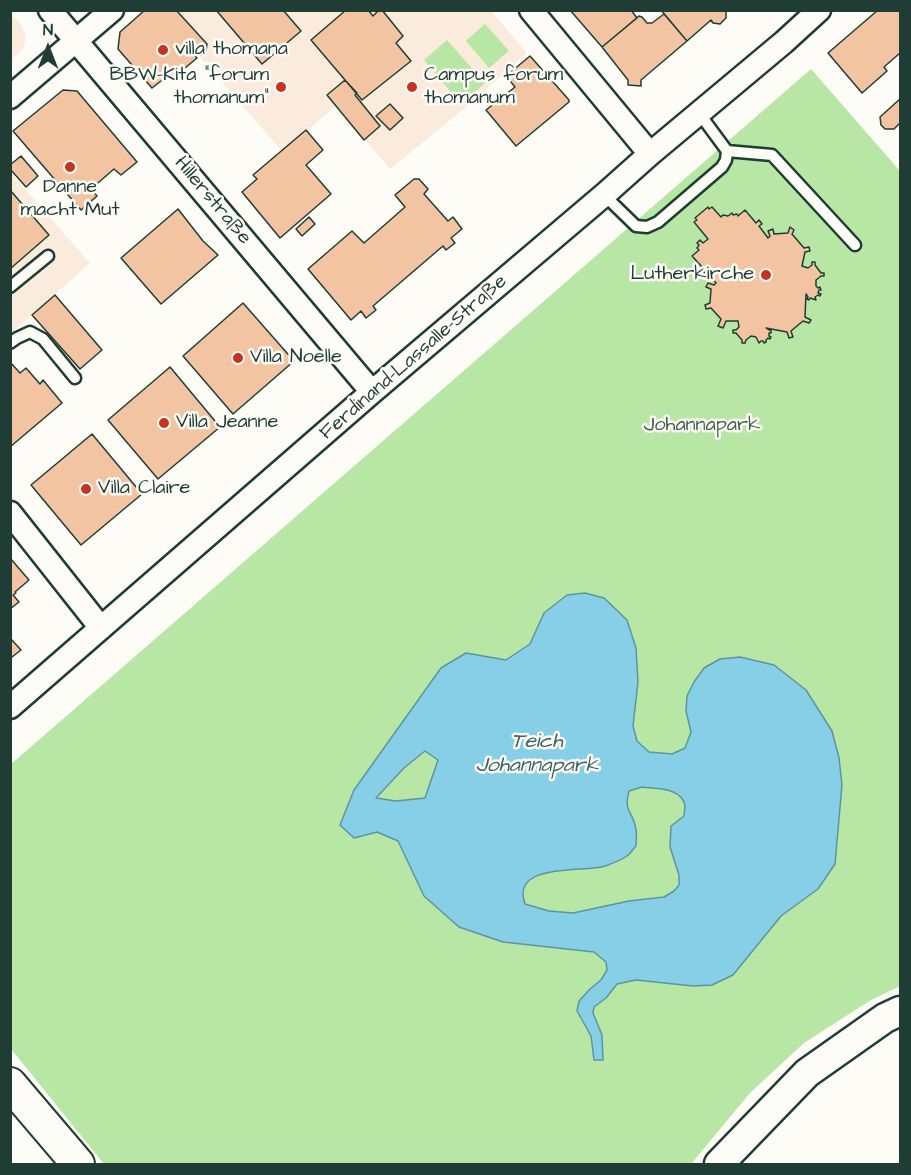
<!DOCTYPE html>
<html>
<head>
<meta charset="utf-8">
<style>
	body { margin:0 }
	#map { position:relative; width:911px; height:1175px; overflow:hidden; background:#fdfcf7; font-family:"Architects Daughter",sans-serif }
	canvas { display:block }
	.frame { position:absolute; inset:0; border:12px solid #1f3d34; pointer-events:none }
	.north { position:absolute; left:18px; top:18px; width:60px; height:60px; -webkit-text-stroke:4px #fdfcf7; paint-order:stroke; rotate:0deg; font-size:16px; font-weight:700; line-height:24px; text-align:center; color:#1f3d34 }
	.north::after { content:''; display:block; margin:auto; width:21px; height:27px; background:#1f3d34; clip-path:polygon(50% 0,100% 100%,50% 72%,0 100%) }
</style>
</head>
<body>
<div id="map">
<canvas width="911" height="1175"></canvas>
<div class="frame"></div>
<div class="north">N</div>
</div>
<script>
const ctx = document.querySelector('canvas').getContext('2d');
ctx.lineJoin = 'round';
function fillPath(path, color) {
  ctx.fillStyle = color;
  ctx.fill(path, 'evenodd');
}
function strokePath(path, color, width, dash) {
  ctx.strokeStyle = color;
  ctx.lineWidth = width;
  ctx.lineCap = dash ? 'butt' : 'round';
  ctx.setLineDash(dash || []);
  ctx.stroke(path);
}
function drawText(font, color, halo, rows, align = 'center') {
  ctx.font = font + ' "Architects Daughter",sans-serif';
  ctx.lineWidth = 5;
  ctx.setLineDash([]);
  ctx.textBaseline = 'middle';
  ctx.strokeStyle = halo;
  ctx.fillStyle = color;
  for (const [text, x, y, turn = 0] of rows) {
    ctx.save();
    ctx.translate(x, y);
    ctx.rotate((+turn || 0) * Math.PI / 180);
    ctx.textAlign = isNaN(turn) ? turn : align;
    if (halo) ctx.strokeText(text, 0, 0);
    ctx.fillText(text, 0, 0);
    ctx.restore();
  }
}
const built = new Path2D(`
	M176,11H491L527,53L465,108L390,169L336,106L282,151L198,55H202L206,52L207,44Z
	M10,13L22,26L25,35V43L22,50L11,60Z
	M10,172L90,263L11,333H10Z`);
const green = new Path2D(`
	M485,24L509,51L489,68L466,41Z
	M447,40L485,83L461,104L424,60Z
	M811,69L900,171V986L871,1000L804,1043L750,1093L691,1164H104L11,1049L10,765ZM544,613L638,682C635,706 623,750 658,753C672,754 672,754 685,748L691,732L686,711L842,785L835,864L818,889L781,916L733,975L712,985L693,986L636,980L617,984L606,998L594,1007L593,1013L602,1035L603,1060L594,1059L591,1036L577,1011L590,989L601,980L607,970L606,962L594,952L503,942L424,896L398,841L377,832L340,824L354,789L441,668L466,653L506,660L530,644Z
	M425,751L438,760L425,798L396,801L376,798L404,768Z
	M642,787C655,789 682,787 685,806C685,809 684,812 684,816L671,826L670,847L679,875V885L674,891L664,897L629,901L573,913L549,911L525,904L523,897L525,885L537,875L556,871L636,829C630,814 624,808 629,791Z`);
const water = new Path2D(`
	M585,593L604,598L627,620L636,648L638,682L633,726L637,741L649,752L672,754L685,748L691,732L686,711L687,696L694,682L704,668L720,659L740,657L774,665L806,690L832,731L839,758L842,785L835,864L818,889L781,916L733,975L712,985L693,986L636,980L617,984L606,998L594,1007L593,1013L602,1035L603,1060H594L591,1036L577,1011L579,1001L590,989L601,980L607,970L606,962L594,952L503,942L459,927L424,896L398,841L377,832L354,838L340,825L354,790L441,668L466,653L506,660L530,644L544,613L567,595ZM425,751L438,760L425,798L396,801L376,798L404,768ZM642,787C655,789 682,787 685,806C685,806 684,815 684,816L671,826L670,847L679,875V885L674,891L664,897L629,901L573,913L549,911L525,904C510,862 584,873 605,866C611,864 621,860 627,856C630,854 633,849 636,846C636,841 637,835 636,830C634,812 623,813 629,791Z`);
const building = new Path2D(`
	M145,10H176L207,44L206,51L202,55H195L197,58L173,78L170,74L152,88L118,49L120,32Z
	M216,10H283L301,31L262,64Z
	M346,10H368L373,16L379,10H382L403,36L396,43L411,61L362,100L311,40Z
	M570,10H631L637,18L602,47Z
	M661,10H725L726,11V18L720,24L713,23L711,20L687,41Z
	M878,10H900V53L884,67L887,71L862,93L828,53Z
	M664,14L687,41L641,80V86L628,85V80L602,47L639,16L642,17L647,23H652Z
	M530,56L569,100V102L516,146L486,110L515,87L506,76Z
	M345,80L357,93L355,95L380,126L364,140L327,95Z
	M63,90L77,91L137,162L121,175L114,169L91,189L97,196L81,210L13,131Z
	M900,99V123L894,129H885L881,125L880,117Z
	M390,104L403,118L390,130L376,116Z
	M306,130L323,150L306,165L331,194L280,238L242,192L257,179L253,175Z
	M21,156L38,176L26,187L10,169V165Z
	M414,179H419L428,189L424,194L448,221L453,217L462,229L451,238L455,243L446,250L443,246L373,306L376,310L366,318L361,311L351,320L308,269L352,231L364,243L405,207L395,195Z
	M10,190L49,235L10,269Z
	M708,207L709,209L712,207L721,217L723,215L728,216L732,213L733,215L737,214L738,216L745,210L756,223L759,220L762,224L759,226L768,238L770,236L768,231L773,229L774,234L788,233L790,227L794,230L792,234L804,248L809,247L810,251L805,252L802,266L808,268L812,265V262H815V265L821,273H824V276H821L816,280V286L818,288L820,287L821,290H819L818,293L821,294L820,296L818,295L815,297L816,300L810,298L809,300L807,299L808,297L806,294L805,317L811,320L809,323L803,321L791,331L793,337L789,338L787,332L766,328L769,330H771V333H769V336L771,337L770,339L768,338L766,340V342L764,343L763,341H761L759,343L756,337L751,336L746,340L745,343H742V340L736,333H733V330H736L739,327L738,321H726L723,328L718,326L721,319L711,308L706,309L705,305L710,303L711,289L706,287L708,283L714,285L716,283L706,271L703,274L700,271L703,268L692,256L699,250L697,248L699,245L697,243L700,240L703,243L708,239L694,222L697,220L695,218Z
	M178,209L203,241L218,255L161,304L121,258Z
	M309,217L315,224L302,236L296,229Z
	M55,295L102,350L80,369L32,315Z
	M243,303L294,361L233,414L183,356Z
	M10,362L20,373L26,368L40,384L43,380L62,403L10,447Z
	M170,367L220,427L158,479L108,420Z
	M92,434L142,494L81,545L31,485Z
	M10,558L29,580L15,592L16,593L13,595L19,602L10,609Z
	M10,638L21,650L12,657L10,656Z`);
const service = new Path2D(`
	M699,113L727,151L772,155L855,245
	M604,195L636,226L647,227L658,222L722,167L726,160L727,151
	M10,287L48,256
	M10,343L17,338L30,332L43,339L75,378`);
const minor = new Path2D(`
	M50,10L372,392
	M531,10L650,154
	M10,97L112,10
	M10,513L101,628
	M10,707L372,392L604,195L650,154L784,42L819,10`);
const tertiary = new Path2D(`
	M719,1164L807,1073L885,1018L900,1011`);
const secondary = new Path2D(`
	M10,1084L78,1164`);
const markers = [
	[163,50,6,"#c8321e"],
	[281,87,6,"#c8321e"],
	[412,87,6,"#c8321e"],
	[70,167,6,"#c8321e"],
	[766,275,6,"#c8321e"],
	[238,358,6,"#c8321e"],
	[164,423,6,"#c8321e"],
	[86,489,6,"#c8321e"]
];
const poiNames = [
	["villa thomana",175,50],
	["BBW-Kita \"forum",269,76,"right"],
	["thomanum\"",269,99,"right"],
	["Campus forum",424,76],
	["thomanum",424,99],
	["Danne",70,188,"center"],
	["macht Mut",70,211,"center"],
	["Lutherkirche",754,275,"right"],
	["Villa Noelle",250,358],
	["Villa Jeanne",176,423],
	["Villa Claire",98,489]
];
const streetNames = [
	["Hillerstraße",212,201,50],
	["Ferdinand-Lassalle-Straße",414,358,-41]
];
const parkNames = [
	["Johannapark",702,426]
];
const waterNames = [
	["Teich",537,743],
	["Johannapark",537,767]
];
fillPath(built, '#faebdd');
fillPath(green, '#b7e6a5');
fillPath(water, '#86cfe6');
strokePath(water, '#5d959f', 1.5);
fillPath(building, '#f2c4a1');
strokePath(building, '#1f3d34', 1.5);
strokePath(service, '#1f3d34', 15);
strokePath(minor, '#1f3d34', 27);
strokePath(tertiary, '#1f3d34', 33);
strokePath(secondary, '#1f3d34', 36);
strokePath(service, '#fdfcf7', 10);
strokePath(minor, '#fdfcf7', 22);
strokePath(tertiary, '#fdfcf7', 28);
strokePath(secondary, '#fdfcf7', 32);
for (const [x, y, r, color] of markers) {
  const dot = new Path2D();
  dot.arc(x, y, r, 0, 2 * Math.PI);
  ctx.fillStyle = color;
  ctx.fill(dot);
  strokePath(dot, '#fdfcf7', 2);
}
drawText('20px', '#1f3d34', '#fdfcf7', poiNames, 'left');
drawText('20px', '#1f3d34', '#fdfcf7', streetNames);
drawText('20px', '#3d5f4b', '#fdfcf7', parkNames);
drawText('italic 21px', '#396260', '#fdfcf7', waterNames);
</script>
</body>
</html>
